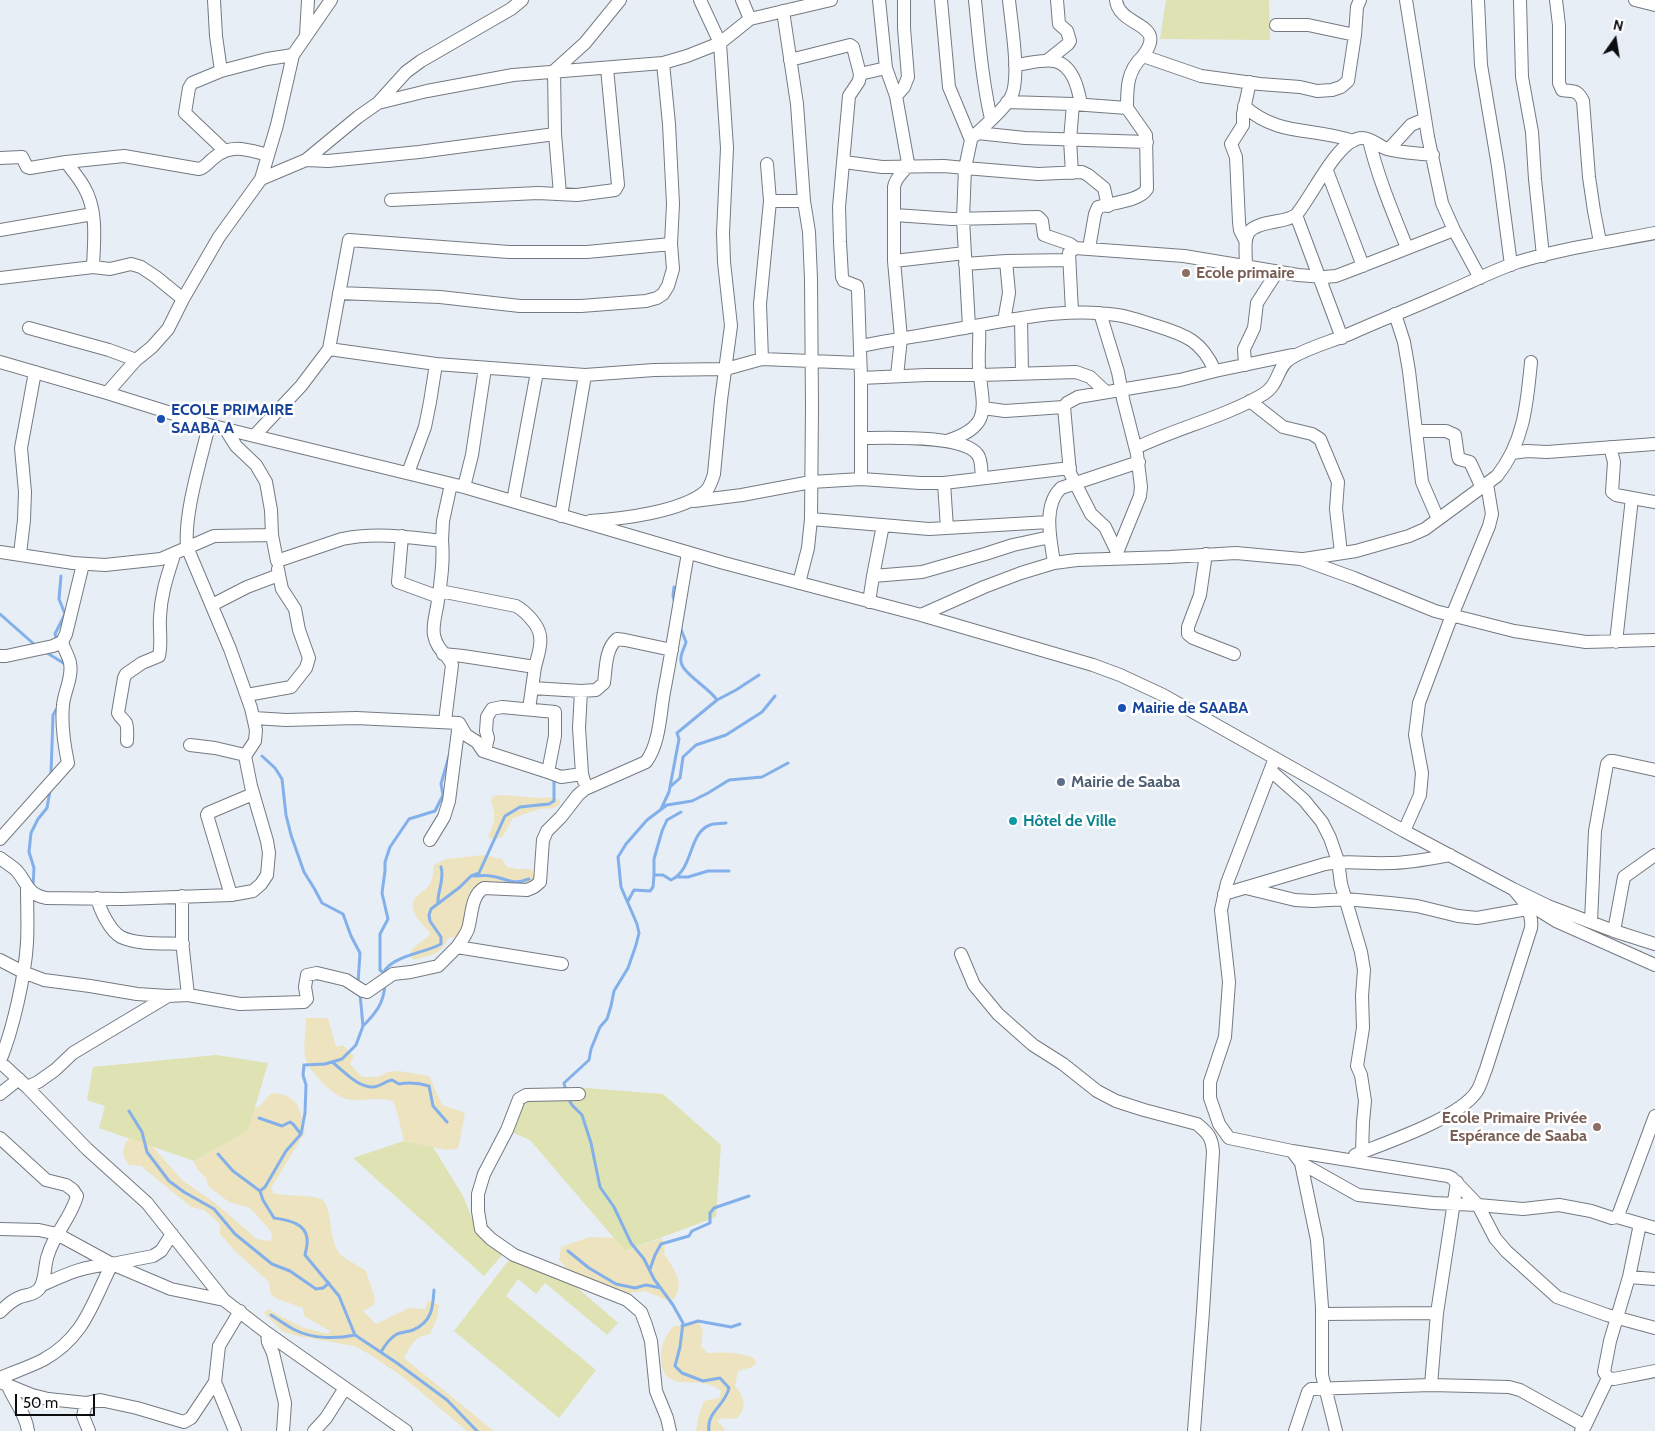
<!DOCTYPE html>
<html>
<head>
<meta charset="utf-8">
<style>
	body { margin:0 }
	#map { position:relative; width:1655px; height:1431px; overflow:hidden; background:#e7eef6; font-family:Cabin,sans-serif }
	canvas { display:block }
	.north { position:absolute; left:1590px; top:15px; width:50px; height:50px; -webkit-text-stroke:4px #fff; paint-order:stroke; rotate:13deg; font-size:14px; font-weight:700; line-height:20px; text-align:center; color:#0b0d0f }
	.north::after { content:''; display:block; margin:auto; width:18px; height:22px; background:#0b0d0f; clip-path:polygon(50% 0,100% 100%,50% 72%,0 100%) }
	.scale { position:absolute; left:15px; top:1394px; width:80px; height:22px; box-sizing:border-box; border:2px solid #0b0d0f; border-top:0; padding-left:6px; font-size:15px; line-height:18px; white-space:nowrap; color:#0b0d0f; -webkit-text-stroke:4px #fff; paint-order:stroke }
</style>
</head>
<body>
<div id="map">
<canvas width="1655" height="1431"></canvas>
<div class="north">N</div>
<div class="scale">50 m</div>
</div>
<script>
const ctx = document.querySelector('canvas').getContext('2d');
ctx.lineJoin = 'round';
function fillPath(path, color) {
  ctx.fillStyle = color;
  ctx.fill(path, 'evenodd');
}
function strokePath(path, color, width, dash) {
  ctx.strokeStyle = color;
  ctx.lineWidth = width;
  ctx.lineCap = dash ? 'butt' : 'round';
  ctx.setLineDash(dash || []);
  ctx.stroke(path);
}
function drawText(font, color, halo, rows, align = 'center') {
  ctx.font = font + ' Cabin,sans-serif';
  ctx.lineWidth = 5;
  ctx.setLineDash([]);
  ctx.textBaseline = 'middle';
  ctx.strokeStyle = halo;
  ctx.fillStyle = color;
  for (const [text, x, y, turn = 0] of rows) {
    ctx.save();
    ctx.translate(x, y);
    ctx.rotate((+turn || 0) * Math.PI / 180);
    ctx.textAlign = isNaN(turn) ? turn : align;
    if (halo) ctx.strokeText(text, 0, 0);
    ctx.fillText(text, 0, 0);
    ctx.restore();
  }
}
const green = new Path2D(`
	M1166,0H1269L1270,40L1160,39Z
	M216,1055L268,1063L248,1131L194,1161L99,1128L105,1106L87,1100L93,1067Z
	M573,1087L663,1094L721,1145L716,1217L625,1251L530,1140L507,1130L520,1094L573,1095Z
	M404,1141L433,1147L463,1196L476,1228L504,1253L484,1276L353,1158Z
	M512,1256L565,1277L618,1323L607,1335L545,1283L536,1294L518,1279L506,1296L596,1370L559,1418L454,1331Z`);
const sand = new Path2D(`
	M502,795L541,798L549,797L560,800V805L553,808L539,809L513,818L503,836L494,840L488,837C494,822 497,818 491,802L493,796Z
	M483,855L502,859L507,867L518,869H531L534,875L533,882L528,885L482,882L473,887L467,899L466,929L460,936L448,938C441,955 431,955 414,960L410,956L412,949L431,934C426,927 417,921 414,912C408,895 424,894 430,884C433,879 433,870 434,865L446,859Z
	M306,1018H328L336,1047L343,1045L354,1056L350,1064L362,1077H378L388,1072L399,1071L429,1076L442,1105L465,1113L458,1149L446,1150L404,1141L398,1116L393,1101C376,1096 364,1102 347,1099C334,1097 307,1070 305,1056C303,1044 306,1030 306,1018Z
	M272,1093C299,1095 300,1108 305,1132L271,1188L273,1193C286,1197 314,1194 323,1200C332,1208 329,1243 340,1254C344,1259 360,1266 366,1271L375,1299L374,1305L363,1311L376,1324L409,1308L425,1309L428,1301L439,1305L437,1319L430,1334C414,1337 412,1344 404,1358L494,1431H467L403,1377L369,1354L354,1346L298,1336L283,1332L264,1313L268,1309L301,1327L328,1334L330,1331L304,1316L303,1308L275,1298L270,1292L269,1282L233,1249L220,1234V1224L204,1210L191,1207L141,1166L129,1165C122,1156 121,1148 129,1138L152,1146L182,1180L214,1202L257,1239L267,1241L271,1240L272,1235L269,1229L250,1208L229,1202L208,1186L206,1178L197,1169L194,1161L248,1131L254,1109C262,1106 265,1098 272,1093Z
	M590,1237L614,1238L626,1251L662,1238L665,1248L664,1254C675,1270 687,1286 671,1302L645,1291L621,1294L569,1271L559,1260L561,1247Z
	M698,1321L703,1330L701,1346L707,1353C723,1352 738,1352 754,1358L756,1363L752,1367L738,1371L735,1386C744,1395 749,1411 735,1419L723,1418L717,1421L724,1428V1431H696L699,1414L704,1401L719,1398L721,1391C703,1372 662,1398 661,1358C660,1347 666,1334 674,1326H682Z`);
const stream = new Path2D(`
	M674,587L673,596L675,604
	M0,614L35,645
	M57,642L55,634L65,614L59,599L61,576
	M44,651L65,664
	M717,700L736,690L759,675
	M262,756L275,768L282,779L286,815L291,835L304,872L314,888L322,903L343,914L351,936L360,953L358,983
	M51,774L53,715L59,705
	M670,787L680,778L683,757L696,745L726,735L762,712L775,696
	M661,809L669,792L679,739L677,733L717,700C709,687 678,672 681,658C681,653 685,647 686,642L680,627
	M654,875V859L662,831L667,820L681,812
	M474,876C479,876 485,875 491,876C507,878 511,886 529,879
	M678,877H688L708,871H729
	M33,886L34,868L29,852L31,833L38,819L47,808L50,791
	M628,901L634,890L650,891L653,887L654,875H663L671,880C694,869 688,833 710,825C715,823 721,824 726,823
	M438,904C437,891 445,880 441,867
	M385,974L380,970V934L388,919L382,893L385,871V862L390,847L409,819L435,811L443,795L441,784L449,756
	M385,975V970C396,955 425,953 441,944V937L430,921L429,915L431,909L460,887L471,876L479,873L505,816L520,807L549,804L554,801V779
	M360,994L363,1026L356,1045L342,1059L325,1064L304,1065L303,1075L306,1085L305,1113L301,1134L286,1151L265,1187L260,1191L263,1200L274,1218C286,1220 305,1222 307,1238C308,1243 306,1250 305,1255L339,1296L355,1335L397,1363L447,1400L477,1431
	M363,1026C376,1013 384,1003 385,984
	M332,1062C344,1071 357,1087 373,1087C380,1087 385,1081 392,1080L399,1084C410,1082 419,1083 429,1086L433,1106L447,1122
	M566,1092L564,1083L589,1060L591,1049L600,1027L607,1019L611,1006L614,991L628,968L636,945L639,933L637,924L621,887L618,857L626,844L647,820L667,805L692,801L708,793L729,780L762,777L788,763
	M568,1098L572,1105L582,1115L591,1143L600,1187L614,1207L631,1243L644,1259L654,1279L673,1305L683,1323L680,1347L675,1366L682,1373L703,1381L720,1378L729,1388C725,1406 706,1412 709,1431
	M129,1111L142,1132L147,1152L169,1181L184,1192L214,1209L235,1234L272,1264L290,1271L316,1289L323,1288L329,1283
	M259,1118L282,1126L290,1122L293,1124L300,1133
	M218,1154L233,1171L260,1191
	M568,1251L589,1268L616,1284L635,1288L646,1285L661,1288
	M650,1269L655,1255L661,1244L689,1236L692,1231L710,1223V1213L714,1208L749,1196
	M271,1315C279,1320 287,1326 295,1330C313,1339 336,1339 355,1335
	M682,1326L698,1321L731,1327L740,1324
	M381,1352C385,1345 390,1338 397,1334C402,1332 408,1332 413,1330C432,1322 433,1307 434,1290`);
const minor = new Path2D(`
	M214,0L216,36L221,71
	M742,0L750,19
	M975,0C979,40 982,79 991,119
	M1116,0C1119,28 1169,22 1143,56L1201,76L1260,84L1300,87L1317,91L1332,90L1341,87L1348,81L1355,35L1357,7L1360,0
	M1406,0L1428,137L1442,203L1454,230
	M1478,0L1481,65L1498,166L1511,265
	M1520,0L1522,77L1532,132L1535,179L1543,256
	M1556,0L1559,25V83L1562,90C1574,92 1577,89 1583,101L1589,177L1594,211L1600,242
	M1635,0L1655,5
	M783,11L797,104L804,201L809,232L811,279L812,407L811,519L808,548L799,583
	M1276,25H1308L1355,35
	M306,36L308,0
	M790,60L850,45L853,47L860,74
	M1048,60L1068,44L1070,41L1067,31L1059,24L1057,0
	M1015,65C1026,64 1042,59 1054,61C1073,65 1078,88 1081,104
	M886,68L896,96L908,163C905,173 896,175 894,187V261L901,338L897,376
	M896,96L904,87L908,77L904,28V0
	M1007,102L1073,104L1127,108L1146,135L1147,189C1140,201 1111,203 1098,207L1095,214L1089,248
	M378,103L406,72L421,61L511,9L522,0
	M1244,106C1278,137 1314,127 1353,141
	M1127,108C1127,87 1127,71 1143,56
	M977,133L1025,138L1147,142
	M555,134L560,194
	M974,136C985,125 1004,110 1011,97C1021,79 1011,22 1009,0
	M1369,140C1378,178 1393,213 1407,248
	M1389,149L1411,125L1425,119
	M224,150L185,113L189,88L192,83L221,71L267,59L293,55
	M0,158L22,157L27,167L30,168L66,162C72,170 79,178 84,187C98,211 94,240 93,267
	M306,160L328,161L419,152L555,134L554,71L585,43L620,0
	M66,162L124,156L199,169C206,167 209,161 215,157C232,143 248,150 268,155
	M844,162L882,167L944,166L965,168L971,140L949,87L941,0
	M1327,171L1363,266
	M1072,173L1070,140L1073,104
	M261,179L277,125L293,55L331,0
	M391,200L538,193L577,195L615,190L618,185L607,68
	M770,201H804
	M895,215L952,219L1038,217L1042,221L1044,235L1070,244L1075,248
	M1296,215L1342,338
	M0,230L93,214
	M1245,240L1240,230L1239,222L1236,157L1231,144L1243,125V114L1250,82
	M894,261L965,253
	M965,264L1006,261L1069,260
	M1246,266C1245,233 1242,227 1278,221C1284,220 1290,219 1296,215C1312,197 1338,138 1362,138C1371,138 1379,146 1387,149C1401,153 1418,153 1433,155
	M0,278L93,267L110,269L131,264L141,267L156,277L183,299
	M339,293L440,297L520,306H581L646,301L657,298L663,294L668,286L673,269L671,244
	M1072,312L1069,253L1075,248L1184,256L1298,275L1324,277L1336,276L1357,268L1454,230L1480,278
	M1100,313L1118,372L1123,399L1137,454L1141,487L1140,496L1116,555
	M1395,314L1404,342L1409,371L1422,482L1438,519
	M1021,319L1022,373
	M1004,321L1009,293L1006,261
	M969,327L963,219L965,168L1038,174L1082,172L1088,175L1104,188L1108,206
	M29,328L109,350L136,360
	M860,346C896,339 932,334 969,327C1017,319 1068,307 1117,315C1131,317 1144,322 1157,326C1186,335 1202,341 1215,371
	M329,349L436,364L585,375L654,370L726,369L762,359L860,363
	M762,359L760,304L770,201L767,164
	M0,362L107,393L209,425L464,487L724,563L921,615L1093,665L1120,675L1163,695L1404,831L1513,889L1548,906L1614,931L1655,944
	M1245,365L1244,349L1254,328L1257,303L1277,272
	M861,378L926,375H980L1076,372L1090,377L1106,392
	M107,393L136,360L152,347L168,329L183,299L219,237L261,179L306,160L358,117L378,103L427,91L513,75L663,63L687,56L720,43L750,19L831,0
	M1250,401L1283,427L1312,434L1320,439L1338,482L1336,509L1341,553
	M983,408L1005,411L1064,407
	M226,430L236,446L256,465L266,482L271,510L272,535
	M1417,431H1446L1455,435L1458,456L1459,459L1470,462L1482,488
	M254,436L301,386L329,349L349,240L509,252H587L671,244L673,204L669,124L663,63
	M861,438C885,438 964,434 978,455C982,461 981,471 982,478
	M947,441C993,426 983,408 979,368C978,354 980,340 979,326
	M1610,447L1614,462L1612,492L1616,495L1632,498
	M1136,448C1176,428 1222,418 1262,395C1280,385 1276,367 1291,358C1311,346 1334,341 1354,332C1383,319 1412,308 1441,295C1467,284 1492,271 1518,262C1563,248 1609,242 1655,233
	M1512,453L1527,451L1547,452L1655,444
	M408,473L425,427L430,402L436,364
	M861,479V378L858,291L857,286L844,281L842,277L840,242L839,207L849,96L859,81L860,74L886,68L879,0
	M944,483L947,528
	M464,487L472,455L485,368
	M513,501L537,372
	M694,501L742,495L811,482L861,479L920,483H944L1070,468
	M561,516L585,375
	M811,519L929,529L1049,522
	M590,521C621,519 682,512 706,491C710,487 712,480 714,474L721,400L731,326L724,262L723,233L727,148L720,43L700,0
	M402,536L398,582L439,597
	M442,541C444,561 441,581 438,600C437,611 432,624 434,635C437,651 448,654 452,665L445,721
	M0,552L73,563L105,565L161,559L214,536L272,535L277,561L342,539C375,532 409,537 442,541L443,521L451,484
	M1117,552L1105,527L1091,514L1070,473L1064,407L1067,403L1078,397L1180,380L1215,371L1292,355
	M20,554L24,520L25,492L21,448L35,372
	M1206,554L1200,595L1188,627V634L1193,638L1234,654
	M1304,559L1356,551L1409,536L1425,529L1497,476C1524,442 1527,404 1531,362
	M1054,563C1051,541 1042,506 1061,488L1139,462
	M873,576L883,525
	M440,591L516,606C525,611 539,625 540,636C542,646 537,658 535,667L463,656L443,654
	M869,602L873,576L922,572L985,554L1013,545L1050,537
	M212,605L247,587L279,575L278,569
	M921,615L984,587L1021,573L1054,563L1077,560L1170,557L1236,553L1301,559L1354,578L1435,611L1514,631L1586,642L1655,640
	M1616,642L1632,498L1655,502
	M0,656H6L53,646L62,642L66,634L83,564
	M532,688L581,691L579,728L582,774
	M581,691L596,690L604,683C606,669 605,649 617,639L625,640L672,650
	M247,695L291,687L306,668L309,658L299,630L295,609L282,589L279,575
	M529,709L535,667
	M254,718L286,720L356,718L459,723L449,801L444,817L430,840
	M459,723L466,735L477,742L483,751L548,772L555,736V712L502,707L492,709L487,717L486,731L488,738L485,751
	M127,741C127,735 128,728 126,723C123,719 120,717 118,713L124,678L126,674L142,663L159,656C162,642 159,630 160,617C161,594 167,577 174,555
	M190,745L215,748L245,755
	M1275,758L1227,883L1221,910L1229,982L1225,1037L1210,1082V1098L1219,1124L1229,1138L1292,1151L1301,1163L1317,1240L1322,1307V1375L1336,1431
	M1271,771L1304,800L1322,822L1330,838L1338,861L1341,884L1361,952L1364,970L1362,996L1363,1028L1357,1066L1361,1075L1365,1101L1363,1122L1362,1152
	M548,772L561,777L582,774L584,781
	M1404,831L1420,795L1422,773L1415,735L1419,703L1449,623L1489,526L1492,514L1487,484
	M0,839L68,763C64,744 61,725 63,705C64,692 73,677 70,663C69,657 64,649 62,642
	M0,858C5,862 12,866 17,871C28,884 27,894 46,898L123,899L231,895L253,891L261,884L267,875L269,853L267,841L251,786L245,756L255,741L256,730L251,708L230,649L187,547C184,512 201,460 209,425
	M1246,888L1295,900L1313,901L1345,899L1390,903L1417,906L1458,916L1477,918L1527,909
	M1224,894L1325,864C1346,860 1367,864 1388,863C1409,863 1429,859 1450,855
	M231,895L207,815L208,813L253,794
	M182,896V941L188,995
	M97,898C100,910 110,931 121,937C137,945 165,943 183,944
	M1529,904L1556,921L1655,965
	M1591,922L1595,831L1607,764L1610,761H1614L1655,770
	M1614,931L1624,877L1655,855
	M457,947C461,941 466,935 468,929C472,916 471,895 484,888L527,890L534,887L540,882L543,840L547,831L561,817L578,795L585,789L646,762C660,743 660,714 664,692C673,645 680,599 688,553
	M961,954L974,985L998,1014L1033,1045L1063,1064L1097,1091L1116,1101L1144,1110L1197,1124C1208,1133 1212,1137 1213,1152L1203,1311L1194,1431
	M0,960L23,972L44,980L90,986L137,994L168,996L188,995L240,1004L304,1002L307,999L305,987L307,975L317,973L346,980L363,991L367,992L393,974L411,972L438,966L457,947L562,964
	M0,1061C13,1030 25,976 27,943C28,925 27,906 27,888
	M0,1062L27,1087L87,1149L147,1203L224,1300L267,1333L406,1431
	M27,1087L38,1082L55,1070L73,1053L168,996
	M0,1094L19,1079
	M579,1094L526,1095L519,1099L507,1130L484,1174L478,1194V1211L481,1229L491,1239L514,1255L627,1300L641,1312L646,1325L651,1341L656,1391L667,1418L670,1431
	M0,1138L46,1180L66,1185L73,1190L77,1196C71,1218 54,1234 48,1255C44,1265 46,1281 39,1289C33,1296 26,1294 18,1298C11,1301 5,1307 0,1312
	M1292,1151L1448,1176L1452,1178L1478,1205L1495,1238L1506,1251L1557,1297L1607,1315L1655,1328
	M1355,1155C1385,1143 1460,1118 1477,1091C1481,1085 1483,1076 1486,1069L1531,928C1533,913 1524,901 1515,891
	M1301,1163L1358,1195L1433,1203L1478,1205L1523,1209L1559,1205L1591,1211L1612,1218L1617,1217L1619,1213L1655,1116
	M1617,1217L1655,1228
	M0,1229L39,1230L57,1234L112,1264L153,1256L161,1251L172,1234
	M112,1264L171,1289L224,1300
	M1629,1277L1655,1279
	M1322,1314L1437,1313
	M267,1333L268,1342L273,1353L285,1403L283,1431
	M0,1378C14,1372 29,1367 43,1360C85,1337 92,1303 112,1264C81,1267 69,1273 42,1285
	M1608,1378L1604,1372L1610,1341L1629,1277L1640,1224
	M1608,1378L1614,1379L1655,1371
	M0,1382L32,1395L48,1399L86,1403L100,1400L137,1408L184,1422L191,1418L215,1382
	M1431,1385L1437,1313L1457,1182
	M8,1386C14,1401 26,1414 28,1431
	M86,1403L83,1416L89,1431
	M235,1431L215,1382L219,1346L240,1311
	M314,1431L326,1418L345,1388
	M1295,1431L1308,1392L1311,1389L1431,1385L1509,1387L1520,1390L1585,1426
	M1581,1431L1585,1426L1608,1378`);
const markers = [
	[1186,273,5,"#8d6e63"],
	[161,419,5,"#1a4fb4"],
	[1122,708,5,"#1a4fb4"],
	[1061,782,5,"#5c6f8a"],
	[1013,821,5,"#0f9aa8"],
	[1597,1127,5,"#8d6e63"]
];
const educationNames = [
	["Ecole primaire",1196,273],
	["Ecole Primaire Privée",1587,1118,"right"],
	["Espérance de Saaba",1587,1136,"right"]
];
const transitNames = [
	["ECOLE PRIMAIRE",171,410],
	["SAABA A",171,428],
	["Mairie de SAABA",1132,708]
];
const serviceNames = [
	["Mairie de Saaba",1071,782]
];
const cultureNames = [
	["Hôtel de Ville",1023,821]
];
fillPath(green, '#dfe2b2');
fillPath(sand, '#ede3be');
strokePath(stream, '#83b0ea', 3);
strokePath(minor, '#757a82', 14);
strokePath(minor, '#fff', 12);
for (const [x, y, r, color] of markers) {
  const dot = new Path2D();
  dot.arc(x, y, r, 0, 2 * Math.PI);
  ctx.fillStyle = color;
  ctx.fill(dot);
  strokePath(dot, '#fff', 2);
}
drawText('bold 16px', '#785e54', '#fff', educationNames, 'left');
drawText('bold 16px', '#164399', '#fff', transitNames, 'left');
drawText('bold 16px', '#4e5e75', '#fff', serviceNames, 'left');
drawText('bold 16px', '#0d838f', '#fff', cultureNames, 'left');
</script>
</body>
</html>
